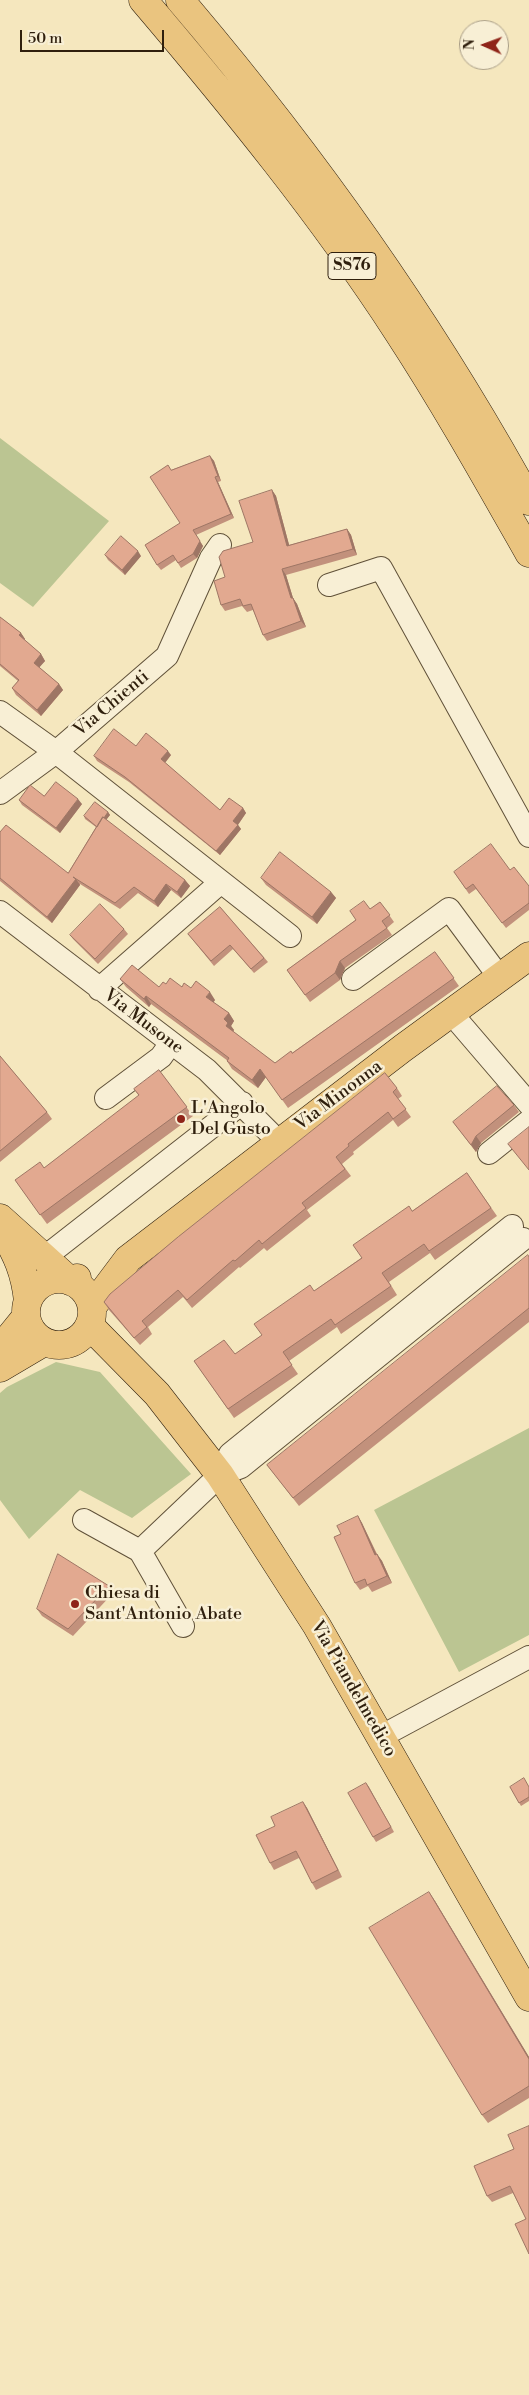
<!DOCTYPE html>
<html>
<head>
<meta charset="utf-8">
<style>
	body { margin:0 }
	#map { position:relative; width:529px; height:2395px; overflow:hidden; background:#f5e7be; font-family:"Libre Bodoni",serif }
	canvas { display:block }
	.north { position:absolute; left:459px; top:20px; width:50px; height:50px; box-sizing:border-box; background:#f8efd5; border:1px solid #a89c85; border-radius:50%; rotate:272deg; font-size:14px; font-weight:700; line-height:20px; text-align:center; color:#2f1f0d }
	.north::after { content:''; display:block; margin:auto; width:18px; height:22px; background:#8f2418; clip-path:polygon(50% 0,100% 100%,50% 72%,0 100%) }
	.scale { position:absolute; left:20px; top:30px; width:144px; height:22px; box-sizing:border-box; border:2px solid #2f1f0d; border-top:0; padding-left:6px; font-size:15px; line-height:18px; white-space:nowrap; color:#2f1f0d; -webkit-text-stroke:4px #f8efd5; paint-order:stroke }
</style>
</head>
<body>
<div id="map">
<canvas width="529" height="2395"></canvas>
<div class="north">N</div>
<div class="scale">50 m</div>
</div>
<script>
const ctx = document.querySelector('canvas').getContext('2d');
ctx.lineJoin = 'round';
function fillPath(path, color) {
  ctx.fillStyle = color;
  ctx.fill(path, 'evenodd');
}
function strokePath(path, color, width, dash) {
  ctx.strokeStyle = color;
  ctx.lineWidth = width;
  ctx.lineCap = dash ? 'butt' : 'round';
  ctx.setLineDash(dash || []);
  ctx.stroke(path);
}
function drawText(font, color, halo, rows, align = 'center') {
  ctx.font = font + ' "Libre Bodoni",serif';
  ctx.lineWidth = 5;
  ctx.setLineDash([]);
  ctx.textBaseline = 'middle';
  ctx.strokeStyle = halo;
  ctx.fillStyle = color;
  for (const [text, x, y, turn = 0] of rows) {
    ctx.save();
    ctx.translate(x, y);
    ctx.rotate((+turn || 0) * Math.PI / 180);
    ctx.textAlign = isNaN(turn) ? turn : align;
    if (halo) ctx.strokeText(text, 0, 0);
    ctx.fillText(text, 0, 0);
    ctx.restore();
  }
}
const green = new Path2D(`
	M0,438L109,521L33,607L0,583Z
	M56,1362L100,1372L191,1474L132,1518L80,1490L29,1539L0,1500V1393L7,1387Z
	M529,1428V1635L459,1672L374,1510Z`);
const minor = new Path2D(`
	M329,585L381,568L529,836
	M0,712L56,752L167,656L211,558L220,545
	M0,793L56,752L290,936
	M0,912L207,1070L279,1142
	M353,979L449,909L500,978
	M99,989L221,882
	M451,1013L529,1104
	M106,1098L161,1057L171,1043
	M489,1153L529,1121
	M45,1257L242,1103
	M220,1475L241,1467L523,1239
	M84,1520L140,1551L220,1475L230,1454L512,1226
	M140,1551L183,1626
	M380,1737L529,1657`);
const major = new Path2D(`
	M0,1218L70,1281L77,1278
	M2,1229C17,1255 25,1272 28,1301
	M26 1312a33 33 0 1 1 66 0a33 33 0 1 1-66 0Z
	M92,1307L128,1259L403,1048L529,956
	M90,1326L157,1394L220,1475L317,1626L529,1997
	M0,1349L26,1317
	M0,1368L44,1342`);
const highway = new Path2D(`
	M143,0C233,106 322,215 398,332C445,404 487,479 529,553
	M180,0C312,155 431,323 529,501`);
const wall = new Path2D(`
	M210,456L214,461L221,481L218,482L234,518L196,535L203,546L197,558L181,568L176,560L161,570L157,565L180,523L171,470Z
	M272,490L276,496L289,545L347,529L351,535L357,555L286,575L293,598L297,604L306,627L267,641L263,635L253,610L247,612L242,606L225,611L221,605L253,542Z
	M105,555L141,556L125,575L108,560Z
	M0,617L21,633L25,639V640L41,654L45,661L39,667L59,684L63,690L41,716L16,695L12,688L18,681L0,666Z
	M136,746L171,755L165,763L220,810L243,808L246,813L238,825L241,829L220,855L129,782L97,761L94,756Z
	M44,796L82,804L60,833L22,805L19,800Z
	M108,812L110,815L106,820L185,880L190,886L181,898L171,890L158,907L138,893L120,909L80,884V885L52,923L0,881V832L68,873L96,827L85,819L84,816Z
	M510,870L529,886V910L506,928L476,889L469,894L454,872Z
	M261,878L331,892L336,898L317,924L266,885Z
	M380,902L394,922L387,928L392,935L345,968L340,980L310,1002L287,970Z
	M220,907L268,962L254,973L233,949L214,966L188,934Z
	M124,929L128,934L98,964L73,939L70,935Z
	M435,952L459,986L288,1108L266,1077L258,1088L232,1069L227,1061H228L151,1004L149,1007L126,987L120,979L159,987L166,984L191,988L215,1000L213,1002L229,1013L234,1021L231,1026L234,1030L233,1032L275,1063L292,1053Z
	M0,1056L47,1112L52,1119L0,1162Z
	M159,1070L193,1116L47,1224L15,1180L44,1168L139,1096L134,1089Z
	M397,1088L402,1096L398,1099L411,1117L398,1127L393,1120L353,1152L354,1154L342,1164L351,1176L307,1210L311,1216L267,1251L264,1248L240,1268L239,1267L192,1308L183,1297L148,1327L152,1334L140,1345L109,1310L104,1302Z
	M514,1105L519,1112L481,1143L476,1152L453,1122Z
	M467,1173L497,1216L435,1260L430,1253L389,1282L397,1295L341,1334L337,1327L289,1361L298,1374L234,1418L194,1361L235,1354L262,1335L314,1291L361,1258L412,1211Z
	M529,1257V1322L299,1506L267,1465Z
	M358,1516L362,1523L377,1554L382,1561L392,1583L372,1592L368,1586L360,1590L355,1583L341,1534Z
	M109,1586L114,1592L73,1636L42,1616L37,1609Z
	M366,1783L394,1832L376,1842L373,1837Z
	M510,1787H529V1801L521,1806Z
	M303,1802L307,1808L342,1877L316,1890L312,1883L299,1858L274,1870L270,1863L275,1826Z
	M429,1892L435,1901L529,2057V2098L488,2123L482,2115Z
	M529,2126L526,2219L513,2193L492,2202L487,2196L514,2149Z`);
const shadedWall = new Path2D(`
	M210,456L214,461L221,481L218,476Z
	M215,477L218,482L234,518L231,514Z
	M272,490L276,496L291,552L287,546Z
	M347,529L351,535L357,555L353,549Z
	M196,535L203,546L197,558L193,554Z
	M138,551L141,556L125,575L122,570Z
	M282,569L286,575L293,598L297,604L306,627L301,621L291,598Z
	M21,633L25,639L24,641L19,635Z
	M41,654L45,661L38,669L34,663Z
	M59,684L63,690L41,716L37,710Z
	M168,751L171,755L164,764L161,759Z
	M78,799L82,804L60,833L56,828Z
	M243,808L246,813L237,826L233,821Z
	M108,812L110,815L99,829L97,827Z
	M238,825L241,829L220,855L216,851Z
	M76,879L80,885L52,923L47,917Z
	M185,880L190,886L181,898L177,892Z
	M166,884L171,890L158,907L154,901Z
	M331,892L336,898L317,924L312,917Z
	M340,961L345,968L340,980L335,973Z
	M210,992L215,1000L212,1005L206,997Z
	M146,996L151,1004L149,1007L144,999Z
	M229,1013L234,1021L231,1026L234,1030L231,1034L226,1026L224,1019Z
	M260,1069L266,1077L258,1088L252,1080Z
	M476,1136L481,1143L476,1152L471,1145Z
	M358,1516L362,1523L380,1562L375,1555Z
	M377,1554L382,1561L392,1583L387,1576Z
	M366,1783L369,1787L394,1832L391,1827Z
	M303,1802L307,1808L342,1877L338,1870Z
	M429,1892L435,1901L529,2057V2059Z`);
const building = new Path2D(`
	M210,456L218,476L215,477L231,514L193,530L200,541L193,554L178,563L173,555L157,565L145,545L180,523L150,477L168,465L171,470Z
	M272,490L287,546L347,529L353,549L282,569L291,598H293L301,621L263,635L251,604L243,606L240,599L221,605L214,581L225,577L219,557L223,551L253,542L239,501Z
	M121,536L138,551L122,570L105,555Z
	M0,617L21,633L19,635L41,654L34,663L59,684L37,710L12,688L19,680L0,664Z
	M114,729L136,746L146,733L168,751L161,759L220,810L229,798L243,808L233,821L238,825L216,851L125,777L94,756Z
	M56,782L78,799L56,828L19,800L30,785L44,796Z
	M95,802L108,812L104,818L103,817L97,827L84,816Z
	M103,817L185,880L177,892L166,884L154,901L134,887L115,903L73,877L76,879L47,917L0,878V832L6,825L68,873Z
	M491,844L510,870L514,867L529,886V903L502,923L473,884L466,889L454,872Z
	M280,852L331,892L312,917L261,878Z
	M364,901L370,909L380,902L390,915L382,921L387,928L340,961L335,973L305,995L287,970L356,920L350,911Z
	M100,904L124,929L95,959L70,935Z
	M220,907L264,958L251,969L230,945L211,961L188,934Z
	M435,952L454,978L282,1100L260,1069L252,1080L227,1061L229,1058L146,996L144,999L120,979L132,965L159,987L163,982L166,984L170,978L182,987L184,983L191,988L196,981L210,992L206,997L229,1013L224,1019L228,1023L226,1026L275,1063L291,1051L292,1053Z
	M0,1056L47,1112L0,1151Z
	M159,1070L187,1107L40,1215L15,1180L40,1162L44,1168L139,1095L134,1089Z
	M385,1073L397,1088L393,1092L406,1109L393,1119L388,1112L348,1144L349,1146L336,1157L345,1169L302,1203L306,1208L262,1244L259,1240L235,1261L233,1260L187,1300L178,1290L142,1321L147,1327L134,1338L104,1302L110,1294L178,1237Z
	M497,1086L514,1105L476,1136L471,1145L453,1122Z
	M529,1127V1170L508,1144Z
	M467,1173L491,1208L429,1251L424,1244L382,1273L391,1286L335,1325L331,1319L283,1352L292,1365L228,1409L194,1361L224,1340L235,1354L262,1335L254,1324L310,1285L314,1291L362,1258L353,1245L409,1206L412,1211Z
	M528,1255L529,1257V1308L293,1498L267,1465Z
	M358,1516L375,1555L377,1554L387,1576L367,1585L365,1579L355,1583L334,1537L341,1534L337,1526Z
	M58,1554L109,1586L68,1629L37,1609Z
	M524,1778L529,1787V1797L519,1803L510,1787Z
	M366,1783L391,1827L373,1837L348,1793Z
	M303,1802L338,1870L312,1883L296,1851L270,1863L256,1835L275,1826L271,1817Z
	M429,1892L529,2059V2086L482,2115L369,1928Z
	M529,2126V2254L515,2224L526,2219L510,2186L487,2196L474,2166L514,2149L508,2135Z`);
const markers = [
	[181,1119,5,"#8f2418"],
	[75,1604,5,"#8f2418"]
];
const shields = [
	[352,266,48]
];
const shieldNames = [
	["SS76",352,266]
];
const streetNames = [
	["Via Chienti",112,704,-40],
	["Via Musone",143,1022,37],
	["Via Minonna",339,1096,-37],
	["Via Piandelmedico",353,1689,60]
];
const poiNames = [
	["L'Angolo",191,1109],
	["Del Gusto",191,1130],
	["Chiesa di",85,1594],
	["Sant'Antonio Abate",85,1615]
];
fillPath(green, '#bbc592');
strokePath(minor, '#605139', 24);
strokePath(major, '#2f1f0d', 29);
strokePath(highway, '#2f1f0d', 29);
strokePath(minor, '#f8efd5', 22);
strokePath(major, '#eac47f', 28);
strokePath(highway, '#eac47f', 28);
fillPath(wall, '#c2917c');
fillPath(shadedWall, '#9e7665');
fillPath(building, '#e2a990');
strokePath(building, '#9e7665', 1);
for (const [x, y, r, color] of markers) {
  const dot = new Path2D();
  dot.arc(x, y, r, 0, 2 * Math.PI);
  ctx.fillStyle = color;
  ctx.fill(dot);
  strokePath(dot, '#f8efd5', 2);
}
for (const [x, y, w] of shields) {
  const box = new Path2D();
  box.roundRect(x - w / 2, y - 13.5, w, 27, 4);
  ctx.fillStyle = '#f8efd5';
  ctx.fill(box);
  strokePath(box, '#2f1f0d', 1);
}
drawText('bold 16px', '#2f1f0d', null, shieldNames);
drawText('18px', '#2f1f0d', '#f8efd5', streetNames);
drawText('18px', '#2f1f0d', '#f8efd5', poiNames, 'left');
</script>
</body>
</html>
